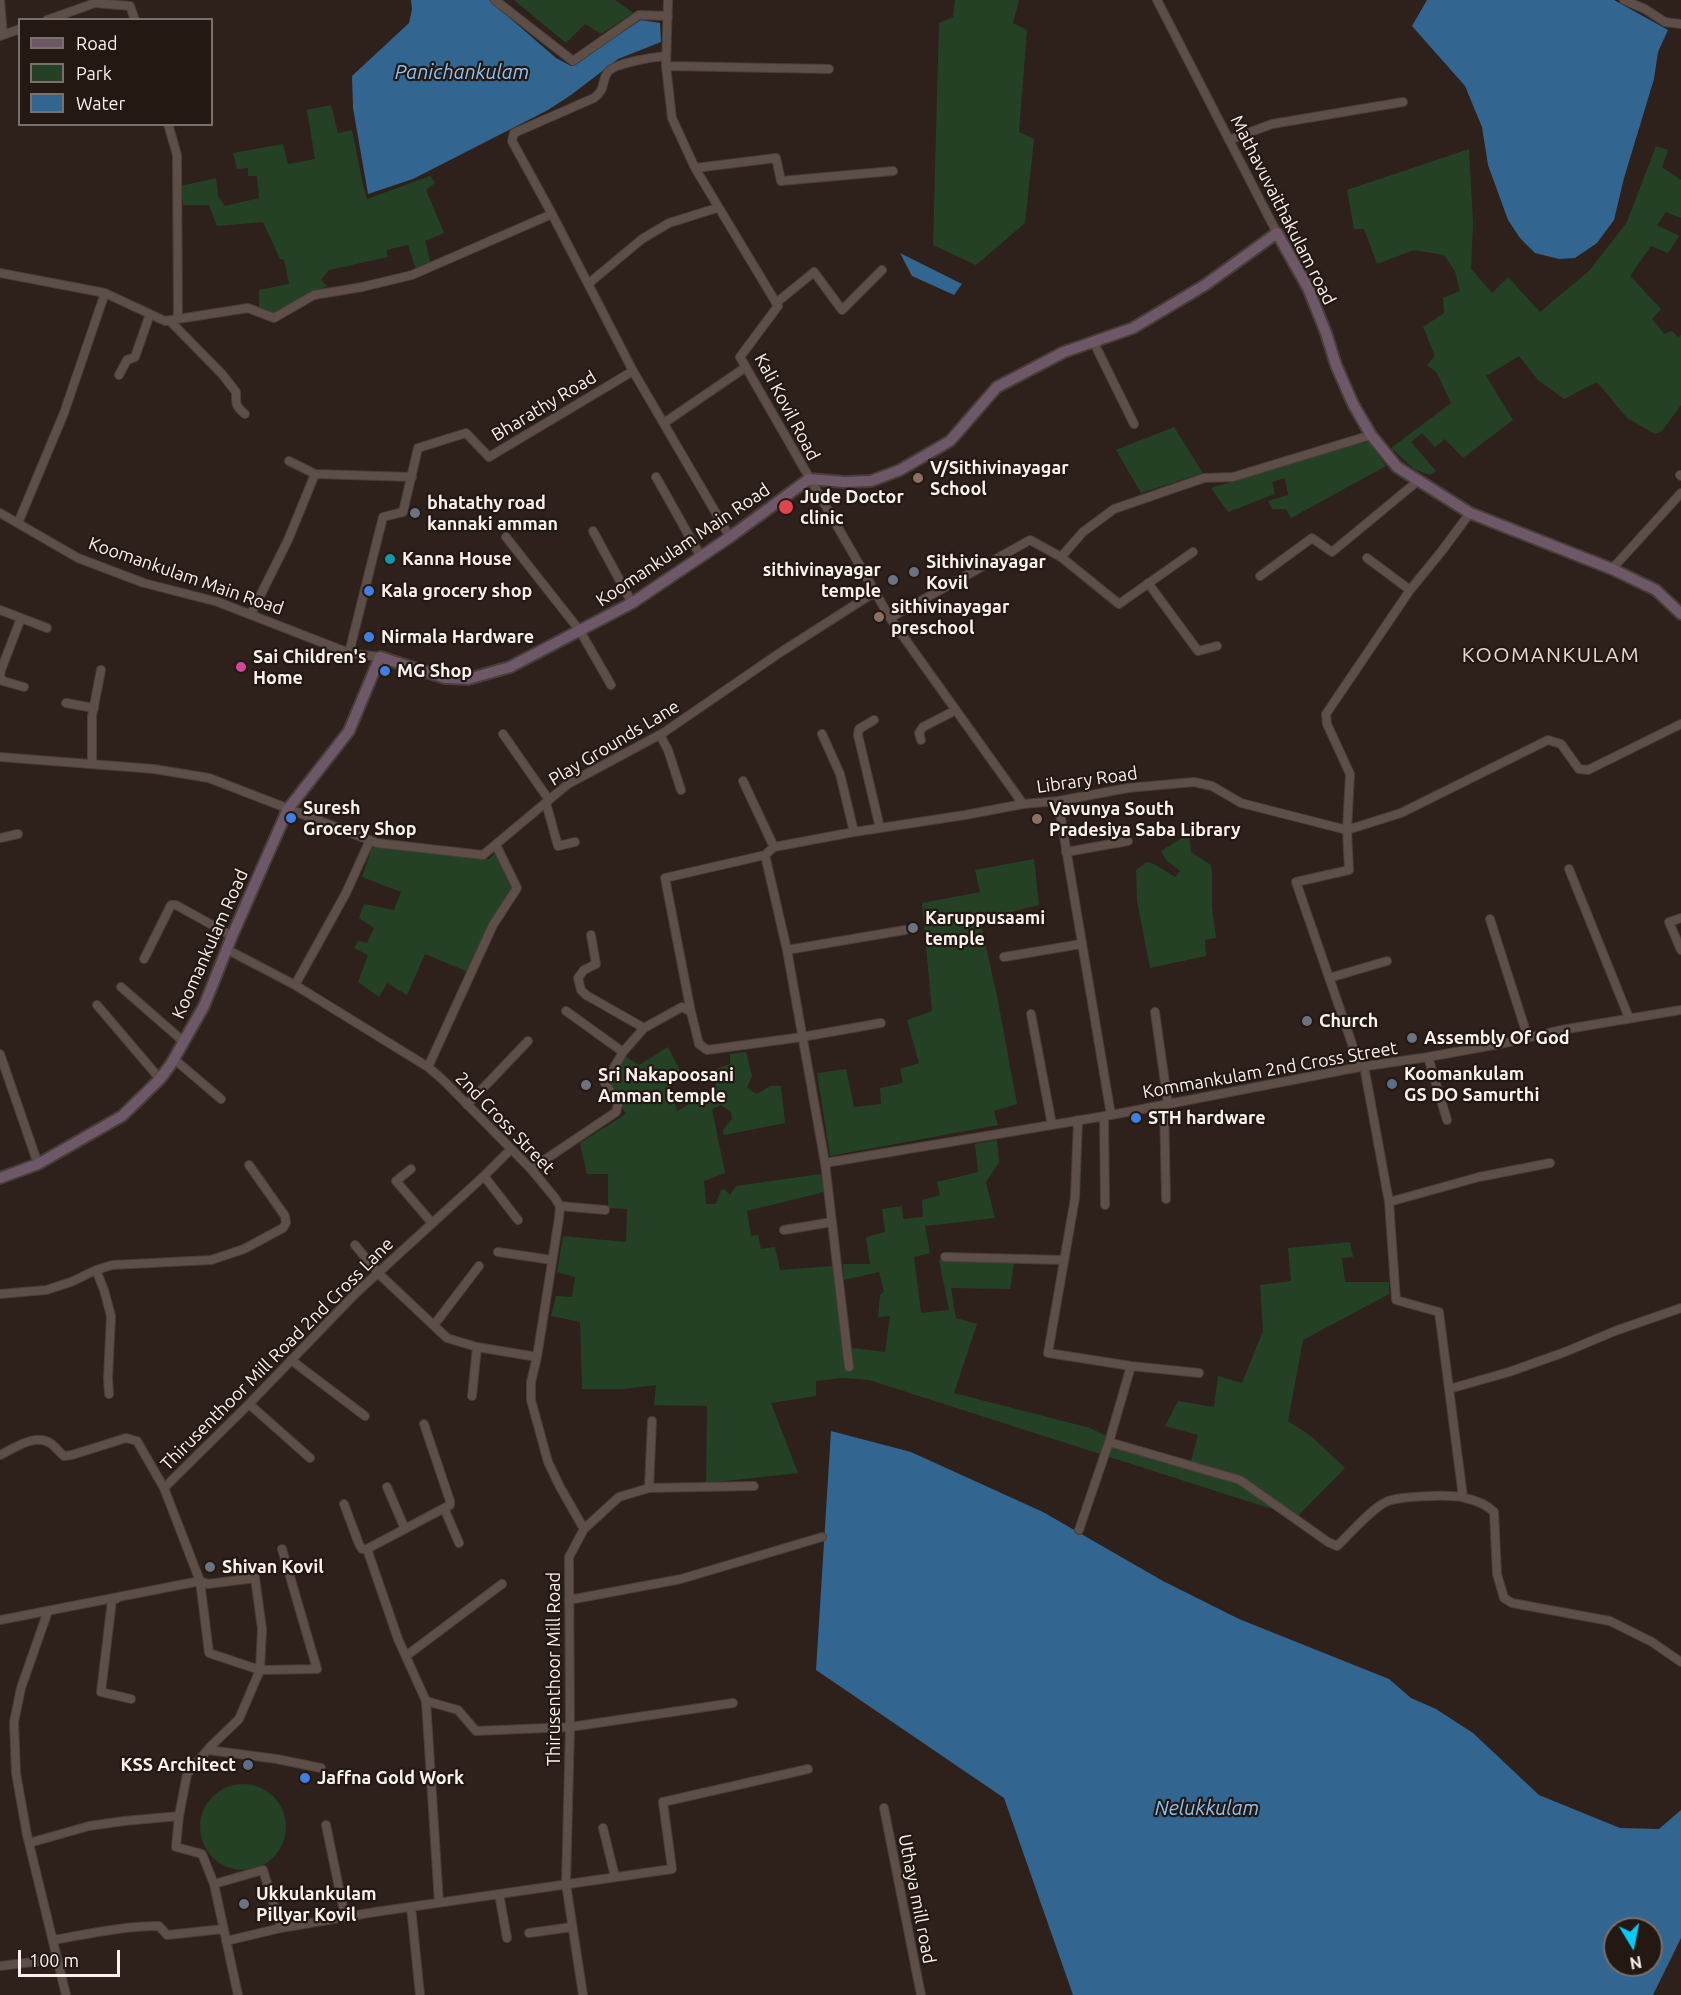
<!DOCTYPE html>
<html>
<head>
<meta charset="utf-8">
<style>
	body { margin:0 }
	#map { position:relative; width:1681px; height:1995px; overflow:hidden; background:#2e211c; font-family:Ubuntu,sans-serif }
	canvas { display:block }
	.legend { position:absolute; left:18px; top:18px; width:195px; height:108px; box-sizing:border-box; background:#241813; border:2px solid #7a6f6b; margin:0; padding:8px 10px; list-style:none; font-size:18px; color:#fbf2ee }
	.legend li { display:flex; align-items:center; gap:12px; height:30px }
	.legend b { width:30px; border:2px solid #7a6f6b }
	.north { position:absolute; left:1603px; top:1917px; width:60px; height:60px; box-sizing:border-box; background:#241813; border:2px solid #7a6f6b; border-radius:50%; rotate:170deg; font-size:16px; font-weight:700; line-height:24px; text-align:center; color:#fbf2ee }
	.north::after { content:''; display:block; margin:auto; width:21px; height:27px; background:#06cbf9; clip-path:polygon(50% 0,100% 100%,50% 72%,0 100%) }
	.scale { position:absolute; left:18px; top:1950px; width:102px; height:27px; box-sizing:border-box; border:3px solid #fbf2ee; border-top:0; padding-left:8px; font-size:18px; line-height:21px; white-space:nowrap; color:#fbf2ee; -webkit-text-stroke:4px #241813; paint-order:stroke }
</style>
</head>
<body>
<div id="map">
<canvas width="1681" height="1995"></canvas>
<ul class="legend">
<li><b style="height:8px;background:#6e5867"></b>Road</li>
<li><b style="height:16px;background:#244126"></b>Park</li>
<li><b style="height:16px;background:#32658f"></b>Water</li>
</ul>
<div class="north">N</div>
<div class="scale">100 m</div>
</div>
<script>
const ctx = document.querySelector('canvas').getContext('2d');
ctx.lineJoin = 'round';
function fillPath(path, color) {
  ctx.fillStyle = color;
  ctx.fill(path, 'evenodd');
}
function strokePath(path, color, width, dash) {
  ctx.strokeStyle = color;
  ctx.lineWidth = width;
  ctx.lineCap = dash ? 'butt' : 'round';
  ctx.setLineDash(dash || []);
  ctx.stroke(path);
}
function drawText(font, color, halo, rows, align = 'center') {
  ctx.font = font + ' Ubuntu,sans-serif';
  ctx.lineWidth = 4.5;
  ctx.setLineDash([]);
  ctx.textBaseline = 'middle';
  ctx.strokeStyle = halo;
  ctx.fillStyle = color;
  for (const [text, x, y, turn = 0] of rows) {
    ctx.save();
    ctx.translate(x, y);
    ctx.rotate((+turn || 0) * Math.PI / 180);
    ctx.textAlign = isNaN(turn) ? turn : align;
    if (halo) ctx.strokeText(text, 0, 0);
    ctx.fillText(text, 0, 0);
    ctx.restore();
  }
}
const green = new Path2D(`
	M514,0H615L633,13L601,34L585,24L566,43Z
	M955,0H1019L1013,23L1027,30L1019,132L1034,139L1025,223L976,265L933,245L939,23L953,17Z
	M331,105L338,133L352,130L363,185L367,199L430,176L435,183L426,190L444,233L425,241L431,264L416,270L408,245L386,250L388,257L329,270L321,280L327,286L274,314L259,307V290L289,284L284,260L280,259L263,222L217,226L209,205H183L181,186L216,178L218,196L225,206L259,198L257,176H248V168L237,169L233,153L283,144L288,164L315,159L307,110Z
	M1656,146L1668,150L1662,167L1681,180V218L1666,212L1657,225L1679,236L1668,253L1651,246L1630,276L1661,309L1652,319L1664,334L1672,331L1678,337L1681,335V405L1662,431L1655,434L1627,418L1597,382L1564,399L1538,380L1519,356L1486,376L1513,420L1463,458L1445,439L1435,447L1422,433L1411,442L1436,471L1429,475L1414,469L1391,448L1451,403L1437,373L1427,365L1435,356L1423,327L1444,313L1443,298L1460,291L1455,271L1444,255L1414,250L1377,264L1364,229H1354L1347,190L1469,149L1473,223L1471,269L1492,293L1508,277L1540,312L1590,270L1627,222Z
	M1174,427L1203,473L1141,493L1116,450Z
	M1368,442L1386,466L1291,518L1286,509H1272L1268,501L1288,495L1285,478L1272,482L1275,494L1228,512L1211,488L1356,444Z
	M1189,834L1191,852L1211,865L1212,872V907L1216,938L1205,940L1206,956L1150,968L1137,901L1136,870L1147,862L1154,864L1175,877L1180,871L1166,860L1161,851Z
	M372,847L489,859L495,853L511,888L490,923L468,972L425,954L407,995L387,983L379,997L358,982L368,955L354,948L358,941L367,943L374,928L359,918L364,904L394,910L401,892L362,877Z
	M1034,859L1039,905L980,920L997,996L1017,1104L994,1111L998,1125L830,1156L817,1073L846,1069L854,1107L881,1104L880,1088L903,1083L900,1069L919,1063L907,1020L932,1011L922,903L980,892L975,870Z
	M668,1047L681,1073L669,1080L677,1111L706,1094L716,1084V1069L730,1064V1054L746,1052L752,1076L747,1088L757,1094L770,1086H781L785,1123L724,1135L723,1130L732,1119L731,1112L721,1105L712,1109L725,1173L704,1181L706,1204H716L721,1190L724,1189L730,1195L736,1186L821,1174L824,1192L747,1211L751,1236L758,1235L761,1249L775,1247L780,1270L833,1266L844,1347L885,1352L890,1316L878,1317L880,1295L884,1292L879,1272L844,1280L843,1264H870L866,1237L885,1232L882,1209L902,1206L903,1219L923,1217L922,1200L940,1195L937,1182L978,1172L975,1144L997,1140L999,1162L986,1182L995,1218L925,1226L930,1253L914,1257L921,1313L949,1310L939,1260L1014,1263L1010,1289L951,1288L956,1318L977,1324L954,1393L1090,1428L1154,1460L1256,1487L1235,1474L1191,1461L1198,1435L1165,1426L1178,1401L1214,1407L1218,1376L1242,1383L1263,1331L1260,1285L1291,1281L1288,1248L1350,1242L1353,1257L1342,1258L1345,1282H1389V1294L1303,1340L1288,1421L1311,1436L1345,1468L1297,1517L869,1380L842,1378L816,1381V1396L771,1403L798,1473L706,1483L707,1406L654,1405L656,1385L624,1389H582L580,1322L551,1316L556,1296L572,1297L575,1277L557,1272L563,1236L626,1242L627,1209L608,1208V1174H587L580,1143L626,1114L608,1085L625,1056L639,1065Z
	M200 1827a43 43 0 1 1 86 0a43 43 0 1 1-86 0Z`);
const water = new Path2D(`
	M411,0H489L556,58L571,66L641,20L660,23L661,42L618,59L571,95L548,110L413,179L368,194L353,108L352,76L409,23L412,9Z
	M1427,0H1614L1668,30L1658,52L1654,79L1624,178L1614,220L1597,243L1575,258L1559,259L1535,253L1520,238L1508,220L1488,165L1482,127L1465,86L1412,26Z
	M900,253L962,284L954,295L912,276Z
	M831,1431L911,1452L1043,1512L1163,1581L1239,1619L1389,1679L1411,1698L1436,1709L1473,1733L1539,1795L1620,1828L1659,1829L1681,1810V1938L1653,1995H1073L1004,1798L816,1670ZM1615,1929H1651V1965H1615Z`);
const street = new Path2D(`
	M0,0L3,35
	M495,0L573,61L639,15L668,16
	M668,0L666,66L672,118L695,168L778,306L740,357L890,618L1023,804
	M1157,0L1277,233
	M1624,0L1645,9L1665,22L1681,24
	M95,3L130,6L135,20
	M47,20L95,3V0
	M0,36L20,29
	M666,66L829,69
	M168,124L177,155L178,319
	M1229,140L1272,124L1403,102
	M695,168L776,158L781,181L893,171
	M552,214L512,141L514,133L594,98C606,89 601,84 607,73C613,63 654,57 666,56
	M0,273L105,293L165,321L248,308L274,318L314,295L362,287L412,275L552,214L633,371L730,537
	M588,284L642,239L669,223L717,208
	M776,303L814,272L842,310L882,270
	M170,321L222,374L236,392C236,403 235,406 245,414
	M1093,341L1134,424
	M119,375L127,360L135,357L150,314
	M664,423L746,367
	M289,461L315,474L412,477
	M1680,475L1681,476
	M656,477L701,557
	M0,513L78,558L144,583L218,602L349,653L380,657
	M18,523L64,413L105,293
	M593,531L632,603
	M506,537L580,631L611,685
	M1061,557L1119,604L1193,552
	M1367,558L1410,590
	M1612,569L1681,493
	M1260,576L1312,538L1332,552L1419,480
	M1148,583L1198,651L1217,646
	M0,610L47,628
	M251,614L288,540L315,474
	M21,618L1,670L0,676L3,681L24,687
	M890,618L1030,540L1061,557L1083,532L1114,509L1204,478L1233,477L1371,435
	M349,653L383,517L403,512L418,448L466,433L489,457L633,371
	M66,703L94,708
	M874,720L859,729L858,735L880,828
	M503,734L549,800
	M822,734L840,774L854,832
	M660,735L668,750L681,790
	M921,740L919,733L923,727L956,710
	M0,757L154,769L209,778L377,843L483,855L568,784L663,733L781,652L875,592
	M92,764V716L101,670
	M743,781L774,847
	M1058,801L1111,1115
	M546,803L558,846L575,842
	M0,838L18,834
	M1066,852L1128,841
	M765,855L787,950L825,1163L849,1367
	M1569,869L1629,1018
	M1681,918L1669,922L1681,950
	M1490,919L1528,1038
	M591,935L596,964L584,970L578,978L581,990L586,995L644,1028
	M228,950L295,985L428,1067L443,1080L531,1169L555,1198L560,1206L559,1218L537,1357L531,1382V1400L548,1462L560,1487L584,1529
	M787,950L905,930
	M1004,957L1081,944
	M144,959L171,905H176L232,936
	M1329,978L1387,961
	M295,985L346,893L370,840
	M121,987L184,1042
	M97,1005L160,1079
	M566,1011L623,1052
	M691,1012L665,878L765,855L774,847L854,832L965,815L1023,804L1058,801L1128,788L1194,782L1212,786L1241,803L1347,830L1401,813L1548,740L1561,744L1579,769L1588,770L1681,724
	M1155,1012L1168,1104
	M1031,1014L1052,1125
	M0,1054L38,1164
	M1428,1057L1447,1120
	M174,1059L221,1099
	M1364,1066L1389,1202L1396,1300L1439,1312L1449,1389L1509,1372L1565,1352L1615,1331L1681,1308
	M428,1067L493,925L517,888L496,845
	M1360,1067L1296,882L1349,870L1347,830L1350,774L1327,724L1326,714L1410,590L1441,552L1470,513
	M467,1105L528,1041
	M1164,1105L1166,1199
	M1104,1116L1105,1205
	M1078,1120L1075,1198L1048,1353L1131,1366L1199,1373
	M825,1163L1111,1115L1360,1067L1428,1057L1505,1043L1561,1030L1681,1010
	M411,1169L396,1181L432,1223
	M531,1169L616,1112L618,1104L605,1083L623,1052L644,1028L682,1007L691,1012L699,1044L707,1050L802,1037L881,1023
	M484,1176L518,1220
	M1389,1202L1479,1177L1550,1163
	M560,1206L605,1210
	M784,1230L832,1222
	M355,1245L378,1273L447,1338L477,1347L537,1357
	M498,1252L552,1260
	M945,1257L1064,1260
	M96,1270L104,1290L111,1316L108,1378L109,1394
	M0,1294L46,1290L71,1282L96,1270L112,1265L211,1260L244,1249L283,1228L286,1223L285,1216L249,1165
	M434,1325L479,1266
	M291,1360L365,1416
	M1449,1389L1463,1497
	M472,1396L477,1347
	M249,1404L310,1458
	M424,1424L450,1501V1505L367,1549L398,1639L426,1701
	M1109,1442L1240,1480L1328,1542L1337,1546C1350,1534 1371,1509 1386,1502C1398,1496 1452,1494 1465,1498C1475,1500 1487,1505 1494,1512L1497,1574L1504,1598L1512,1603L1610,1621L1652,1642L1681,1662
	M0,1455C13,1449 35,1433 50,1443C55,1446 59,1452 64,1456L72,1455L126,1438L137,1441L164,1488
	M387,1487L405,1529
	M649,1488L652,1421
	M344,1504L359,1544L362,1549H367
	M444,1508L459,1543
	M1079,1530L1109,1442L1131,1366
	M282,1549L317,1669L260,1670L262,1629L255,1578L208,1584L200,1581L164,1488L249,1404L356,1293L484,1176L511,1149
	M116,1599L112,1600L101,1692L131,1699
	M569,1600L681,1579L822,1537
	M48,1611L21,1688L14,1722L16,1773L27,1835L66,1995
	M0,1620L200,1581L209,1653L260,1670L239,1719L210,1747L187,1774L179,1816L176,1847L202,1854L214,1884L238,1995
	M406,1656L502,1584
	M208,1750L277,1759L321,1768
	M884,1808L921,1995
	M326,1825L345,1917
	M603,1828L615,1877
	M29,1843L89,1826L124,1821L179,1816
	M214,1884L263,1870L281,1928
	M499,1894L507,1938
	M439,1903L426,1701L458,1710L476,1731L570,1727L733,1703
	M411,1907L420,1995
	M529,1933L572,1927
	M53,1940C88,1934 123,1926 159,1926L167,1935L223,1929
	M226,1941L281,1928L375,1912L672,1869L663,1802L808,1769
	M0,1966L57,1959
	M583,1995L566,1884L570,1727L569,1557L584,1529L619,1497L649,1488L754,1486`);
const secondary = new Path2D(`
	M0,1178L38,1164L122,1116L160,1079L171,1064L204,1006L232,936L288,809L349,731L380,657L445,678L468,679L510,667L632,603L730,537L809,479L844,482L871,481L900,470L950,441L997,387L1064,352L1133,328L1205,285L1277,233L1308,288L1326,333L1336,365L1353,404L1371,435L1397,467L1470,513L1612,569L1656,590L1681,614`);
const markers = [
	[918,478,6,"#8d6e63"],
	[786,507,8,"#e0444e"],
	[415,513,6,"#6b7280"],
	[390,559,6,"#0f9aa8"],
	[914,572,6,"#6b7280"],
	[893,580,6,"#6b7280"],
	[369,591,6,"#3f7fe0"],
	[879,617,6,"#8d6e63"],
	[369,637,6,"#3f7fe0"],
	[241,667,6,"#d1479c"],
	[385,671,6,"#3f7fe0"],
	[291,818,6,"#3f7fe0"],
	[1037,819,6,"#8d6e63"],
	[913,928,6,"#6b7280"],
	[1307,1021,6,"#6b7280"],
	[1412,1038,6,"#6b7280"],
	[1392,1084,6,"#5c6f8a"],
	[586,1085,6,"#6b7280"],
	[1136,1118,6,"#3f7fe0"],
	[210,1567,6,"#6b7280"],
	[248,1765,6,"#5c6f8a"],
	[305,1778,6,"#3f7fe0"],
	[244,1904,6,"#6b7280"]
];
const streetNames = [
	["Mathavuvaithakulam road",1283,210,63],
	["Bharathy Road",544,406,-31],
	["Kali Kovil Road",787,407,62],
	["Koomankulam Main Road",683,545,-34],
	["Koomankulam Main Road",186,576,19],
	["Play Grounds Lane",614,743,-31],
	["Library Road",1087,780,-8],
	["Koomankulam Road",210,944,-66],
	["Kommankulam 2nd Cross Street",1270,1070,-10],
	["2nd Cross Street",505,1123,46],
	["Thirusenthoor Mill Road 2nd Cross Lane",277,1354,-45],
	["Thirusenthoor Mill Road",554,1669,-90],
	["Uthaya mill road",917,1899,79]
];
const poiNames = [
	["V/Sithivinayagar",930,468],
	["School",930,489],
	["Jude Doctor",800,497],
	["clinic",800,518],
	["bhatathy road",427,503],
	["kannaki amman",427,524],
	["Kanna House",402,559],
	["Sithivinayagar",926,562],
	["Kovil",926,583],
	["sithivinayagar",881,570,"right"],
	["temple",881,591,"right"],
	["Kala grocery shop",381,591],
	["sithivinayagar",891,607],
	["preschool",891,628],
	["Nirmala Hardware",381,637],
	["Sai Children's",253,657],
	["Home",253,678],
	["MG Shop",397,671],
	["Suresh",303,808],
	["Grocery Shop",303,829],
	["Vavunya South",1049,809],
	["Pradesiya Saba Library",1049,830],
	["Karuppusaami",925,918],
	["temple",925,939],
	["Church",1319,1021],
	["Assembly Of God",1424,1038],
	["Koomankulam",1404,1074],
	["GS DO Samurthi",1404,1095],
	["Sri Nakapoosani",598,1075],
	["Amman temple",598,1096],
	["STH hardware",1148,1118],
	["Shivan Kovil",222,1567],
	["KSS Architect",236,1765,"right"],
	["Jaffna Gold Work",317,1778],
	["Ukkulankulam",256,1894],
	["Pillyar Kovil",256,1915]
];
const waterNames = [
	["Panichankulam",462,72],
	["Nelukkulam",1207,1808]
];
const quarterNames = [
	["KOOMANKULAM",1551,655]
];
fillPath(green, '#244126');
fillPath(water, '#32658f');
strokePath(street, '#483d39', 10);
strokePath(secondary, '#483d39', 14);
strokePath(street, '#5d4e48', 8);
strokePath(secondary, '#6e5867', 10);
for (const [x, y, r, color] of markers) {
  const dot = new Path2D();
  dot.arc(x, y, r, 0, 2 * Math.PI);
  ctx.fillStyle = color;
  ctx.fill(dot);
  strokePath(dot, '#241813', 2);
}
drawText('18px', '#fbf2ee', '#241813', streetNames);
drawText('bold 18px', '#fbf2ee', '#241813', poiNames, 'left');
drawText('italic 20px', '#8bc4f6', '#241813', waterNames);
ctx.letterSpacing = '1.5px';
drawText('21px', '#ead7d0', '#241813', quarterNames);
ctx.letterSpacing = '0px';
</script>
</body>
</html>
